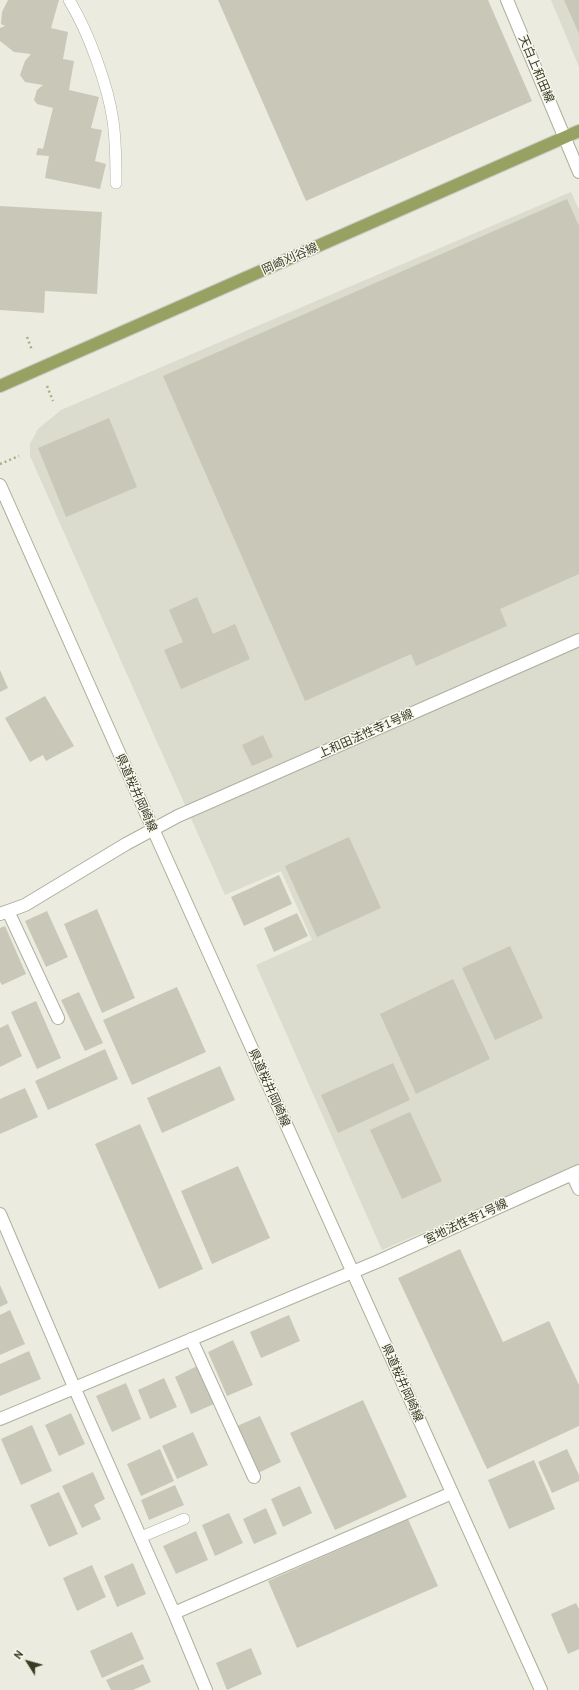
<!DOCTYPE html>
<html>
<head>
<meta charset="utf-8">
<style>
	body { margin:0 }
	#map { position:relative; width:579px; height:1690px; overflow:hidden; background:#ebebdf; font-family:"PT Sans",sans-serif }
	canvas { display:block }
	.north { position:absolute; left:8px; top:1642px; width:40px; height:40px; -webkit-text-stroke:3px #f8f7f0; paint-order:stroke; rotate:307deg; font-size:11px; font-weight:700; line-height:16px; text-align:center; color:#373c20 }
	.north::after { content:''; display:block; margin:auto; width:14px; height:18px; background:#373c20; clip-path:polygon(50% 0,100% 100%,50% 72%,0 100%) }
</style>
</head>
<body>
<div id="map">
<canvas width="579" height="1690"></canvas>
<div class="north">N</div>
</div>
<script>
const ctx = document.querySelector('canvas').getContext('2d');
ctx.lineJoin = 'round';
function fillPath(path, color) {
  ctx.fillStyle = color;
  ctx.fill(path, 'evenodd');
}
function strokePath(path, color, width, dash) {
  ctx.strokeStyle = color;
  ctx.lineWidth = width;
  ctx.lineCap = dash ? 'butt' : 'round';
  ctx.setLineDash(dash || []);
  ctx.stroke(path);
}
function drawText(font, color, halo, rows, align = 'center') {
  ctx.font = font + ' "PT Sans","Noto Sans JP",sans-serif';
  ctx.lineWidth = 3;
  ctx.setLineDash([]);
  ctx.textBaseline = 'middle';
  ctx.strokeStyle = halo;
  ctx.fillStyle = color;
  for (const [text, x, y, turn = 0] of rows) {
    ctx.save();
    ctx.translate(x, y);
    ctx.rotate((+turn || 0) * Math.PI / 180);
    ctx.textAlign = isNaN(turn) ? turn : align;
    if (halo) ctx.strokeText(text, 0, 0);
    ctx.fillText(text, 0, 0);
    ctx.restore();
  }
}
const built = new Path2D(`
	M551,0H579V67Z
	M571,192L579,210V1165L382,1250L256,965L312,940L281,871L225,895L30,456V444L38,429L61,410Z`);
const building = new Path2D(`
	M8,0H59L51,28L68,32L63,59L74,61L69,90L99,97L91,128L102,130L95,161L106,164L100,189L45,178L49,156L36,155L38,148L43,149L53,108L37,104L34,100L37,90L43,85L25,82L20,75L25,61L31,54L14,52L0,41V28L5,26L1,24L2,12Z
	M218,0H488L532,101L306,201Z
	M564,0H579V34L576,27Z
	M567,199L579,226V574L500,609L507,626L416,666L411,654L305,701L163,376Z
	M0,206L102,212L97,294L45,291L44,313L0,310Z
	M109,418L137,487L66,517L38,448Z
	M197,597L213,634L235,624L250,659L181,689L164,650L183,642L169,610Z
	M0,670L8,688L0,692Z
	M45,696L74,746L46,761L43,755L30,762L5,718Z
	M263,735L273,757L252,766L242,745Z
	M349,837L381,908L317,937L285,866Z
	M279,875L292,904L244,926L231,897Z
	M97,909L135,998L102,1013L64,924Z
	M47,911L68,957L46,967L25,921Z
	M297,913L308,936L274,952L264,928Z
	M5,926L26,974L2,985L0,982V928Z
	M510,946L543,1018L495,1040L462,968Z
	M453,979L490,1059L416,1094L380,1014Z
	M177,987L206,1052L132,1085L103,1020Z
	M79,992L103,1043L85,1051L61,1000Z
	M36,1001L61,1058L37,1069L11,1012Z
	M8,1024L22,1056L0,1067V1028Z
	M105,1049L118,1079L48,1110L35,1081Z
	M393,1063L410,1100L338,1133L321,1095Z
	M220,1066L235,1100L162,1133L147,1098Z
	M25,1088L38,1117L0,1134V1099Z
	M410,1112L442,1181L402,1199L370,1130Z
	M140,1124L203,1269L159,1289L95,1144Z
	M238,1166L270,1238L212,1264L181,1191Z
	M460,1249L503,1342L549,1321L579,1385V1426L487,1469L398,1278Z
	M0,1285L8,1303L0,1307Z
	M10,1310L25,1344L0,1355V1315Z
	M289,1315L300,1341L261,1358L250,1332Z
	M233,1340L253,1385L227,1396L208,1352Z
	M29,1351L41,1379L0,1396V1364Z
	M197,1366L214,1404L191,1414L175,1377Z
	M164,1378L177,1407L150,1419L138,1390Z
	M126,1383L141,1419L112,1432L96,1396Z
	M363,1400L407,1497L335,1530L290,1433Z
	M71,1413L85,1444L59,1456L45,1425Z
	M260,1416L281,1462L256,1474L235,1427Z
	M32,1425L52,1471L21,1485L1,1439Z
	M193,1432L208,1465L177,1479L162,1446Z
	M160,1449L174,1481L141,1496L127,1464Z
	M567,1449L579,1475V1481L552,1493L538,1462Z
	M534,1460L555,1509L509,1529L488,1480Z
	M93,1472L105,1499L94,1505L101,1519L82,1528L62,1486Z
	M175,1485L184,1505L149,1520L141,1500Z
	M300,1486L312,1513L283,1527L271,1499Z
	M59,1492L78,1534L49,1547L30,1505Z
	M266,1508L277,1534L254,1544L243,1519Z
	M229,1513L243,1543L215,1556L202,1525Z
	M408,1519L438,1586L297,1648L268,1581Z
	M196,1531L208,1560L176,1574L163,1546Z
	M133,1563L146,1594L117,1607L104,1576Z
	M92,1565L106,1597L77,1611L63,1578Z
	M576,1603L579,1609V1649L568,1654L551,1614Z
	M132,1632L144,1659L102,1678L90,1651Z
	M251,1648L262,1674L227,1690L216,1663Z
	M143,1664L151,1682L133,1690H111L106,1680Z`);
const path = new Path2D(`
	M27,337L32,350
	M47,386L53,401
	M0,464L19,456`);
const service = new Path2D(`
	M69,0C88,31 108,85 113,121C116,142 116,163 116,183
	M141,1537L184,1519`);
const minor = new Path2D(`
	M8,911L58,1018
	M0,914L25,905L126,844L178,816L579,640
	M572,1174L579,1189
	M0,1214L74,1387L174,1613L206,1690
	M191,1339L254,1477
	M0,1419L379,1261L579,1171
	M174,1613L452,1493`);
const tertiary = new Path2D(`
	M507,0L579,172`);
const secondary = new Path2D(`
	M0,485L153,829L541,1690`);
const primary = new Path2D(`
	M0,386L579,131`);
const streetNames = [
	["天白上和田線",536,69,67],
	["岡崎刈谷線",290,259,-24],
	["上和田法性寺1号線",366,734,-24],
	["県道桜井岡崎線",136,793,66],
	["県道桜井岡崎線",269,1088,66],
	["宮地法性寺1号線",466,1222,-25],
	["県道桜井岡崎線",402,1383,66]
];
fillPath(built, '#dbdbce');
fillPath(building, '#c9c8b8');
strokePath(service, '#aeb09e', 12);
strokePath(minor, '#aeb09e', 14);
strokePath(tertiary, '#aeb09e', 14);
strokePath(secondary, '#acae95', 14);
strokePath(primary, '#c7c8c1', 14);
strokePath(path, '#aab07f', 2.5, [2, 3]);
strokePath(service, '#fff', 11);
strokePath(minor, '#fff', 12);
strokePath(tertiary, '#fff', 12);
strokePath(secondary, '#fff', 12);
strokePath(primary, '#97a262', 12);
drawText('12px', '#373c20', '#f8f7f0', streetNames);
</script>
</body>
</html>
